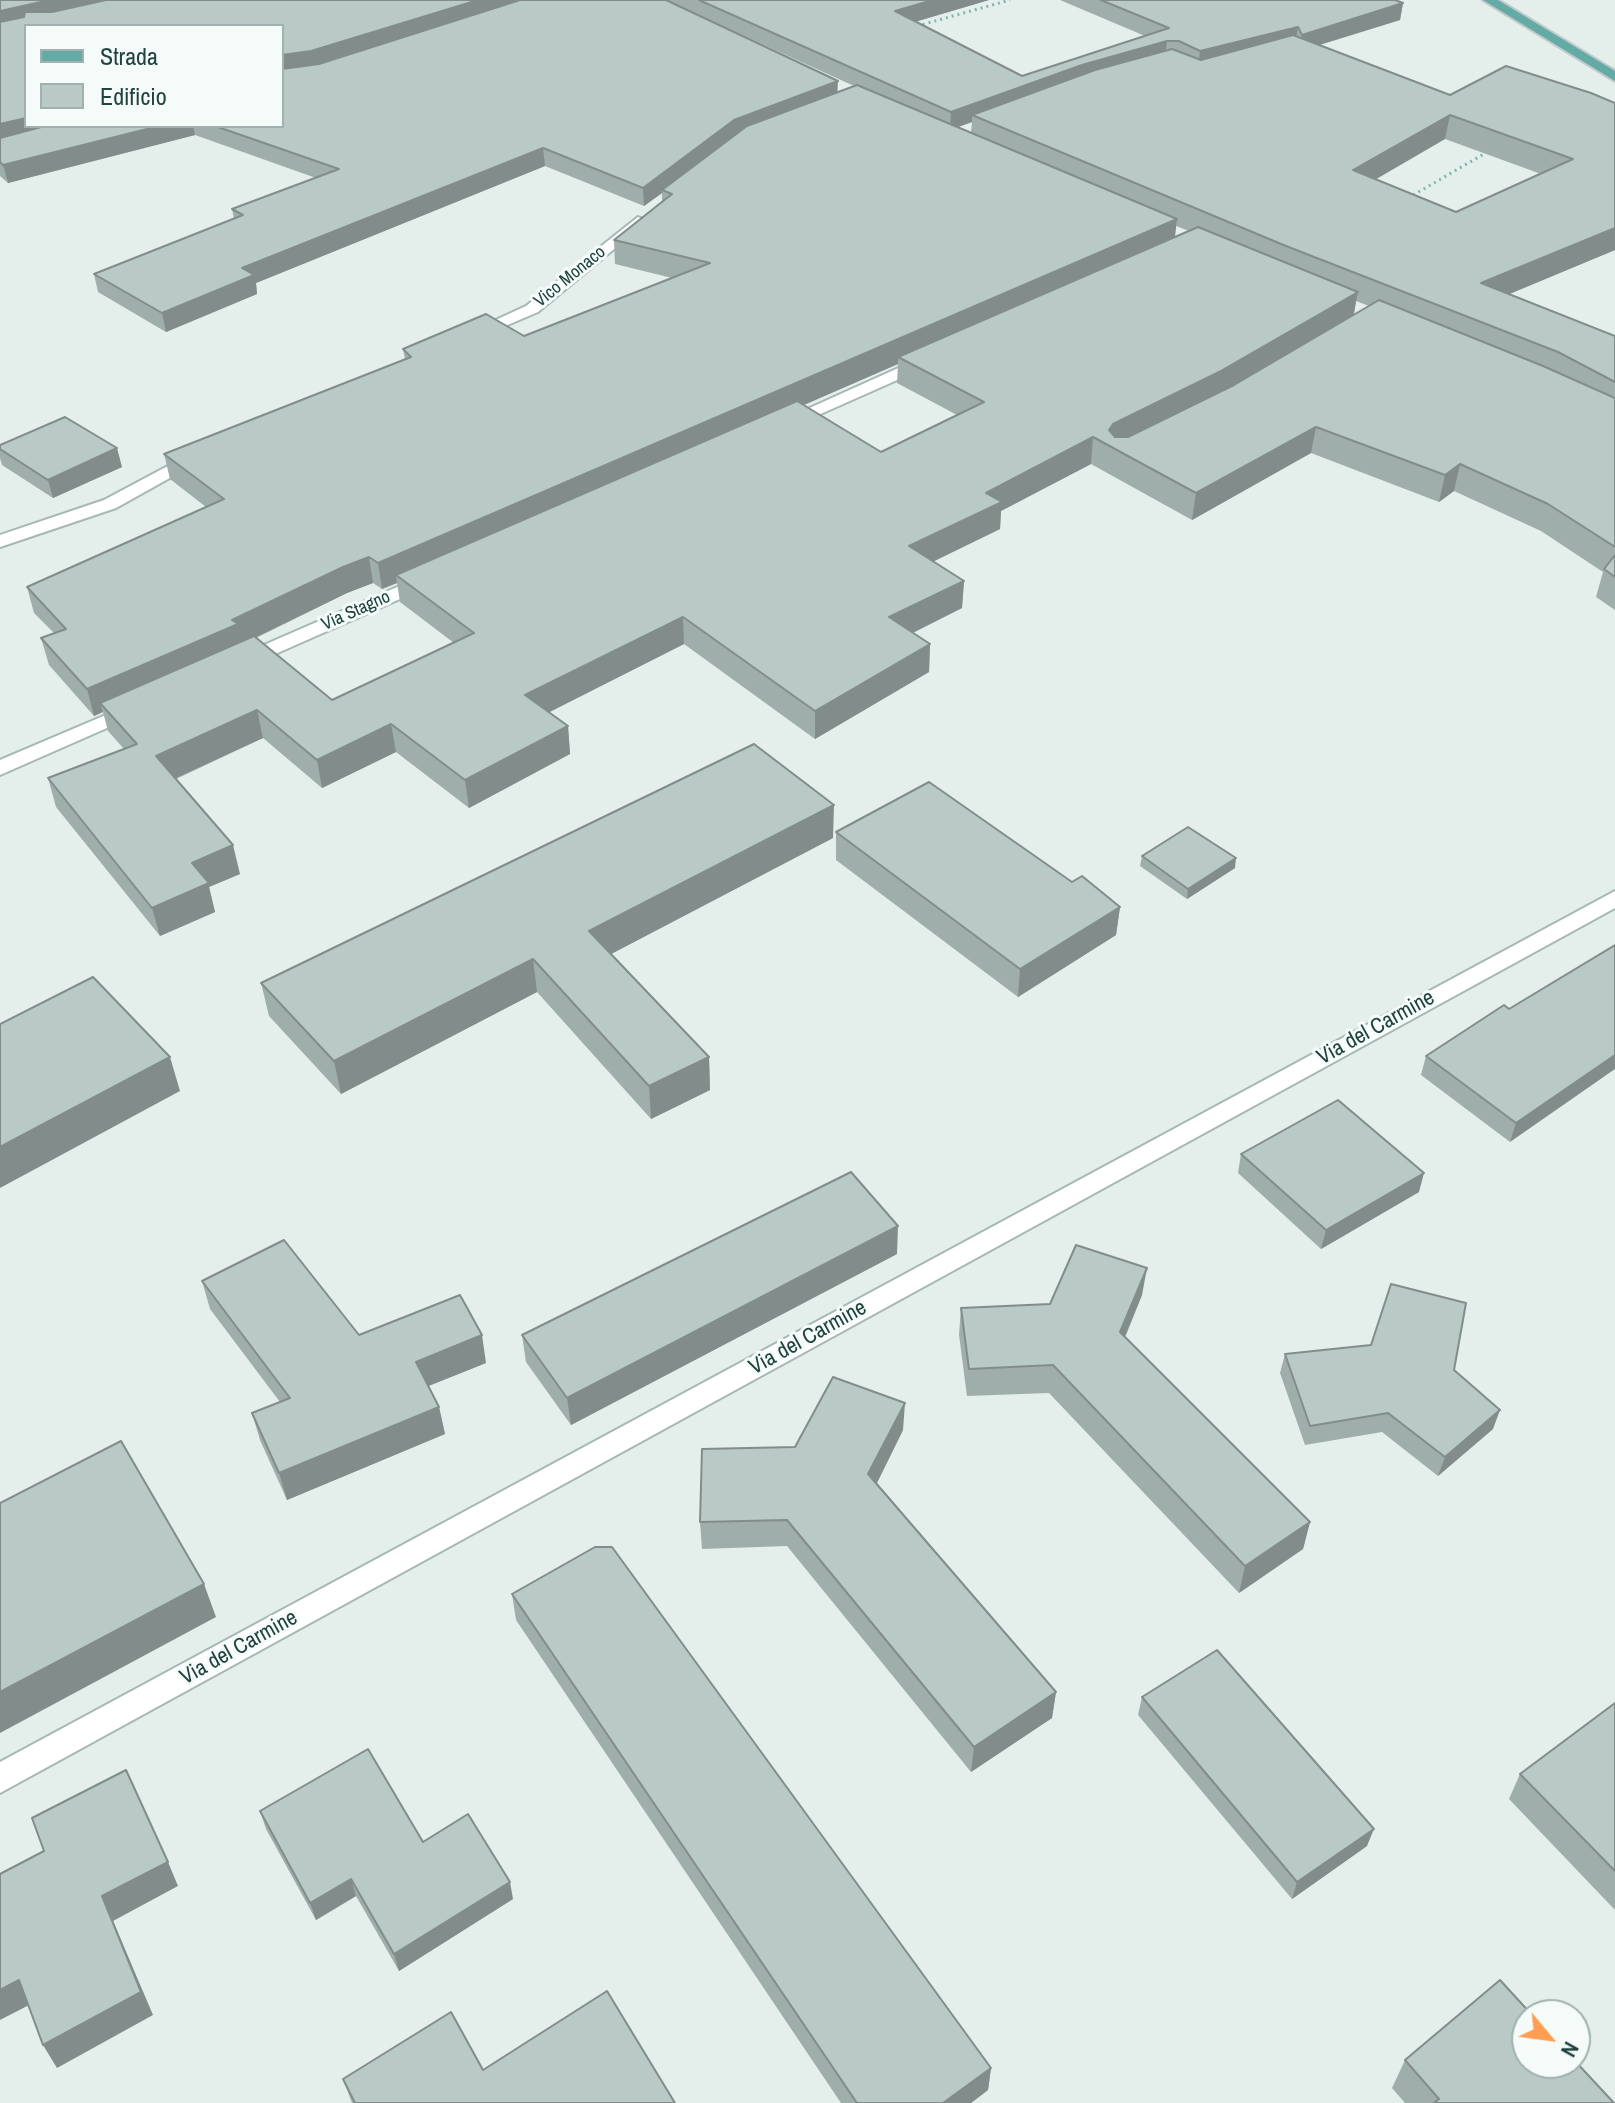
<!DOCTYPE html>
<html>
<head>
<meta charset="utf-8">
<style>
	body { margin:0 }
	#map { position:relative; width:1615px; height:2103px; overflow:hidden; background:#e4efec; font-family:"Archivo Narrow",sans-serif }
	canvas { display:block }
	.legend { position:absolute; left:24px; top:24px; width:260px; height:104px; box-sizing:border-box; background:#f5fbf9; border:2px solid #a0b1af; margin:0; padding:10px 14px; list-style:none; font-size:24px; color:#214340 }
	.legend li { display:flex; align-items:center; gap:16px; height:40px }
	.legend b { width:40px; border:2px solid #a0b1af }
	.north { position:absolute; left:1511px; top:1999px; width:80px; height:80px; box-sizing:border-box; background:#f5fbf9; border:2px solid #a0b1af; border-radius:50%; rotate:119deg; font-size:22px; font-weight:700; line-height:32px; text-align:center; color:#214340 }
	.north::after { content:''; display:block; margin:auto; width:28px; height:36px; background:#ff9d52; clip-path:polygon(50% 0,100% 100%,50% 72%,0 100%) }
</style>
</head>
<body>
<div id="map">
<canvas width="1615" height="2103"></canvas>
<ul class="legend">
<li><b style="height:10px;background:#64aaa5"></b>Strada</li>
<li><b style="height:22px;background:#b9cac6"></b>Edificio</li>
</ul>
<div class="north">N</div>
</div>
<script>
const ctx = document.querySelector('canvas').getContext('2d');
ctx.lineJoin = 'round';
function strokePath(path, color, width, dash) {
  ctx.strokeStyle = color;
  ctx.lineWidth = width;
  ctx.lineCap = dash ? 'butt' : 'round';
  ctx.setLineDash(dash || []);
  ctx.stroke(path);
}
function fillPath(path, color) {
  ctx.fillStyle = color;
  ctx.fill(path, 'evenodd');
}
function drawText(font, color, halo, rows, align = 'center') {
  ctx.font = font + ' "Archivo Narrow",sans-serif';
  ctx.lineWidth = 6;
  ctx.setLineDash([]);
  ctx.textBaseline = 'middle';
  ctx.strokeStyle = halo;
  ctx.fillStyle = color;
  for (const [text, x, y, turn = 0] of rows) {
    ctx.save();
    ctx.translate(x, y);
    ctx.rotate((+turn || 0) * Math.PI / 180);
    ctx.textAlign = isNaN(turn) ? turn : align;
    if (halo) ctx.strokeText(text, 0, 0);
    ctx.fillText(text, 0, 0);
    ctx.restore();
  }
}
const path = new Path2D(`
	M917,26L1010,0
	M1408,198L1489,151`);
const minor = new Path2D(`
	M638,217L643,219V225L538,312L477,338L471,340L463,335L526,306Z
	M925,356L931,357L933,361L931,365L789,428H777L774,424Z
	M196,451L205,456L202,460L116,508L0,547V535L104,500Z
	M427,574L437,580L434,584L248,666H234L231,662L234,658Z
	M134,703L144,709L141,713L0,775V760Z
	M1615,891V908L0,1793V1762Z`);
const major = new Path2D(`
	M1483,0H1498L1615,71V81Z`);
const wall = new Path2D(`
	M0,0H989L915,22L1022,76L1145,36L1060,0H1395L1403,3L1400,20L1320,45L1450,95L1615,103V250L1509,294L1615,336V610L1596,597L1603,572L1541,531L1454,491L1439,502L1311,453L1192,520L1091,464L1001,511L1000,529L933,561L964,581L962,608L913,633L930,644L929,672L815,739L684,644L549,712L568,726L570,754L469,808L396,752L322,788L263,738L176,779L240,874L209,887L215,912L160,936L56,807L48,778L124,749L108,731L103,712L94,716L49,665L41,638L54,633L34,613L27,587L206,507L170,479L164,454L405,359L403,349L524,336L672,278L615,264L614,240L662,201V193L644,206L545,166L256,283L257,294L166,332L98,292L94,274L234,219L232,209L316,178L195,135L8,183L0,176ZM720,25L854,86L837,92ZM26,26L282,126H26ZM972,122L971,133L958,127ZM1445,139L1541,174L1456,212L1375,179ZM1176,226L1189,231L1175,237ZM1356,301L1369,306L1354,315ZM898,364L897,383L957,415L881,452L803,405ZM373,583L382,589L397,583L400,602L454,643L332,700L256,638L347,593Z
	M0,445L122,467L53,498L2,465L0,458Z
	M836,832L1072,882L1120,907L1116,935L1018,997L836,860Z
	M833,838L611,954L709,1057L710,1090L651,1119L537,992L341,1094L269,1016L261,983Z
	M1142,856L1235,868L1187,899L1140,866Z
	M1615,945L1510,1142L1421,1075L1426,1056L1509,1009Z
	M1241,1154L1419,1192L1321,1249L1238,1173Z
	M897,1254L571,1425L526,1362L522,1335Z
	M202,1281L359,1335L486,1363L428,1386L439,1407L445,1434L287,1500L260,1440L252,1413L280,1402L210,1309Z
	M1142,1295L1125,1338L1310,1522L1303,1549L1239,1593L1049,1393L967,1396L959,1335L961,1308L1050,1304Z
	M1285,1354L1454,1370L1493,1429L1438,1476L1382,1432L1305,1445L1280,1373Z
	M903,1430L877,1483L1056,1692L1052,1718L971,1772L787,1546L702,1549L700,1522L795,1447Z
	M512,1594L991,2068L988,2090L971,2103H841L516,1620Z
	M1142,1697L1367,1846L1292,1899L1138,1715Z
	M1615,1703V1910L1509,1799L1520,1774Z
	M260,1811L423,1842L513,1899L399,1971L356,1896L316,1920L266,1829Z
	M1405,2060L1614,2103H1405L1392,2088Z
	M483,2070L675,2103H352L343,2079Z`);
const shadedWall = new Path2D(`
	M50,0H130L0,28V11Z
	M478,0H534L313,68L282,72V55Z
	M933,0H989L894,28L895,11Z
	M1403,3L1400,20L1299,51L1302,35Z
	M1298,27L1295,44L1198,68L1200,51Z
	M1167,41L1165,58L972,115V122L950,130L951,112L1082,65Z
	M838,81L837,99L662,190V193L644,206L643,188L734,120Z
	M1450,115L1445,139L1349,195L1353,170Z
	M26,118V126H66L0,143V124Z
	M159,126H193L195,135L8,183L3,165Z
	M543,148L545,166L256,283L257,294L166,332L162,313L242,268Z
	M1177,219L1174,243L898,357V364L403,580L396,575L397,583L382,589L378,563Z
	M1615,228V250L1476,308L1481,283Z
	M1358,292L1353,317L1216,398L1114,449L1109,430L1113,424Z
	M1316,427L1311,453L1192,520L1196,493Z
	M1093,437L1091,464L1001,511L1000,529L908,574L909,546L986,493Z
	M117,448L122,467L53,498L48,480Z
	M1460,464L1454,491L1439,502L1445,475Z
	M369,557L373,583L347,593L242,644L100,703L103,712L94,716L87,689L343,567Z
	M964,581L962,608L888,645L889,617Z
	M683,617L684,644L528,723L525,695Z
	M930,644L929,672L815,739V711Z
	M257,710L263,738L163,784L156,756Z
	M391,724L396,752L322,788L317,760Z
	M568,726L570,754L469,808L465,780Z
	M834,805L833,838L592,964L589,931Z
	M233,845L240,874L209,887L215,912L160,936L152,908L192,863Z
	M1236,858L1235,868L1187,899L1188,889Z
	M1120,907L1116,935L1018,997L1020,969Z
	M533,959L537,992L341,1094L334,1061Z
	M1615,1055V1069L1510,1142L1516,1123Z
	M170,1057L180,1091L0,1188V1147Z
	M709,1057L710,1090L651,1119L649,1086Z
	M1424,1173L1419,1192L1321,1249L1326,1230Z
	M898,1226L897,1254L571,1425L567,1398Z
	M1147,1268L1142,1295L1115,1360L1120,1332Z
	M482,1335L486,1363L421,1389L416,1362Z
	M905,1403L903,1430L868,1501V1474Z
	M439,1407L445,1434L287,1500L279,1473Z
	M1500,1410L1493,1429L1438,1476L1445,1457Z
	M1310,1522L1303,1549L1239,1593L1245,1566Z
	M204,1584L216,1617L0,1733V1692Z
	M1056,1692L1052,1718L971,1772L974,1747Z
	M1374,1829L1367,1846L1292,1899L1297,1882Z
	M168,1862L178,1886L113,1921L153,2015L57,2068L43,2045L102,1896Z
	M351,1879L356,1896L316,1920L310,1903Z
	M510,1882L513,1899L399,1971L394,1954Z
	M19,1980L33,2003L0,2020V1990Z
	M991,2068L988,2090L971,2103H943Z`);
const building = new Path2D(`
	M0,0H50L0,11Z
	M106,0H478L311,51L282,55V26H26V118L0,124V22L24,17L25,12H52Z
	M520,0H666L838,81L734,120L643,188L543,148L242,268L254,275L162,313L94,274L243,215L232,209L339,169L215,126H282V69L319,64Z
	M699,0H933L895,11L1022,76L1169,28L1101,0H1395L1403,3L1302,35L1298,27L1200,51L1179,41H1167L1082,65L951,112Z
	M1293,35L1450,95L1506,66L1591,93L1615,103V228L1481,283L1615,336V382L1558,352L1286,246L972,115L1095,70L1172,49L1201,60ZM1450,115L1573,159L1456,212L1353,170Z
	M857,85L1177,219L378,563L369,557L343,567L232,620L238,624L87,689L41,638L66,629L27,587L224,499L164,454L411,357L403,349L486,314L524,336L710,263L614,240L672,194L662,190L747,126Z
	M45,126H159L3,165L0,162V138Z
	M1198,227L1358,292L1219,372L1113,424L1109,430L1115,437H1128L1234,385L1379,300L1543,366L1615,398V547L1548,504L1460,464L1445,475L1316,427L1196,493L1093,437L986,493L1002,502L909,546L964,581L889,617L930,644L815,711L683,617L525,695L568,726L465,780L391,724L317,760L257,710L156,756L233,845L192,863L209,883L152,908L48,778L137,744L100,703L254,636L332,700L474,633L396,575L797,401L881,452L984,402L898,357Z
	M65,417L117,448L48,480L0,449V445Z
	M1615,555V577L1604,569Z
	M754,744L834,805L589,931L709,1057L649,1086L533,959L334,1061L261,983Z
	M929,782L1072,882L1082,876L1120,907L1020,969L836,832Z
	M1188,827L1236,858L1188,889L1142,856Z
	M1615,945V1055L1516,1123L1426,1056L1504,1005L1509,1009Z
	M93,977L170,1057L0,1147V1024Z
	M1338,1100L1424,1173L1326,1230L1241,1154Z
	M851,1172L898,1226L567,1398L522,1335Z
	M284,1240L359,1335L460,1295L482,1335L416,1362L439,1407L279,1473L252,1413L290,1398L202,1281Z
	M1076,1245L1147,1268L1120,1332L1310,1522L1245,1566L1053,1365L969,1369L961,1308L1050,1304Z
	M1391,1284L1466,1303L1454,1370L1500,1410L1445,1457L1388,1413L1310,1426L1285,1354L1371,1345Z
	M833,1377L905,1403L868,1474L1056,1692L974,1747L787,1520L700,1522L702,1449L795,1447Z
	M121,1441L204,1584L0,1692V1503Z
	M595,1547H612L991,2068L943,2103H857L512,1594Z
	M1217,1650L1374,1829L1297,1882L1142,1697Z
	M1615,1703V1871L1520,1774Z
	M368,1749L423,1842L468,1814L510,1882L394,1954L351,1879L310,1903L260,1811Z
	M126,1770L168,1862L102,1896L141,1992L43,2045L19,1980L0,1990V1874L44,1851L32,1818Z
	M1500,1980L1532,2015H1527V2063H1575V2061L1614,2103H1434L1439,2099L1405,2060Z
	M607,1991L675,2103H355L343,2079L451,2012L483,2070Z`);
const farStreetnames = [
	["Vico Monaco",570,277,-39],
	["Via Stagno",356,611,-24]
];
const streetNames = [
	["Via del Carmine",1376,1028,-29],
	["Via del Carmine",808,1338,-29],
	["Via del Carmine",239,1648,-29]
];
strokePath(minor, '#a6b8b5', 4);
strokePath(major, '#c1caca', 4);
strokePath(path, '#81b6af', 3, [2, 4]);
fillPath(minor, '#fff');
fillPath(major, '#64aaa5');
fillPath(wall, '#9faeaa');
fillPath(shadedWall, '#828d8b');
fillPath(building, '#b9cac6');
strokePath(building, '#828d8b', 2);
drawText('18px', '#214340', '#f5fbf9', farStreetnames);
drawText('22px', '#214340', '#f5fbf9', streetNames);
</script>
</body>
</html>
